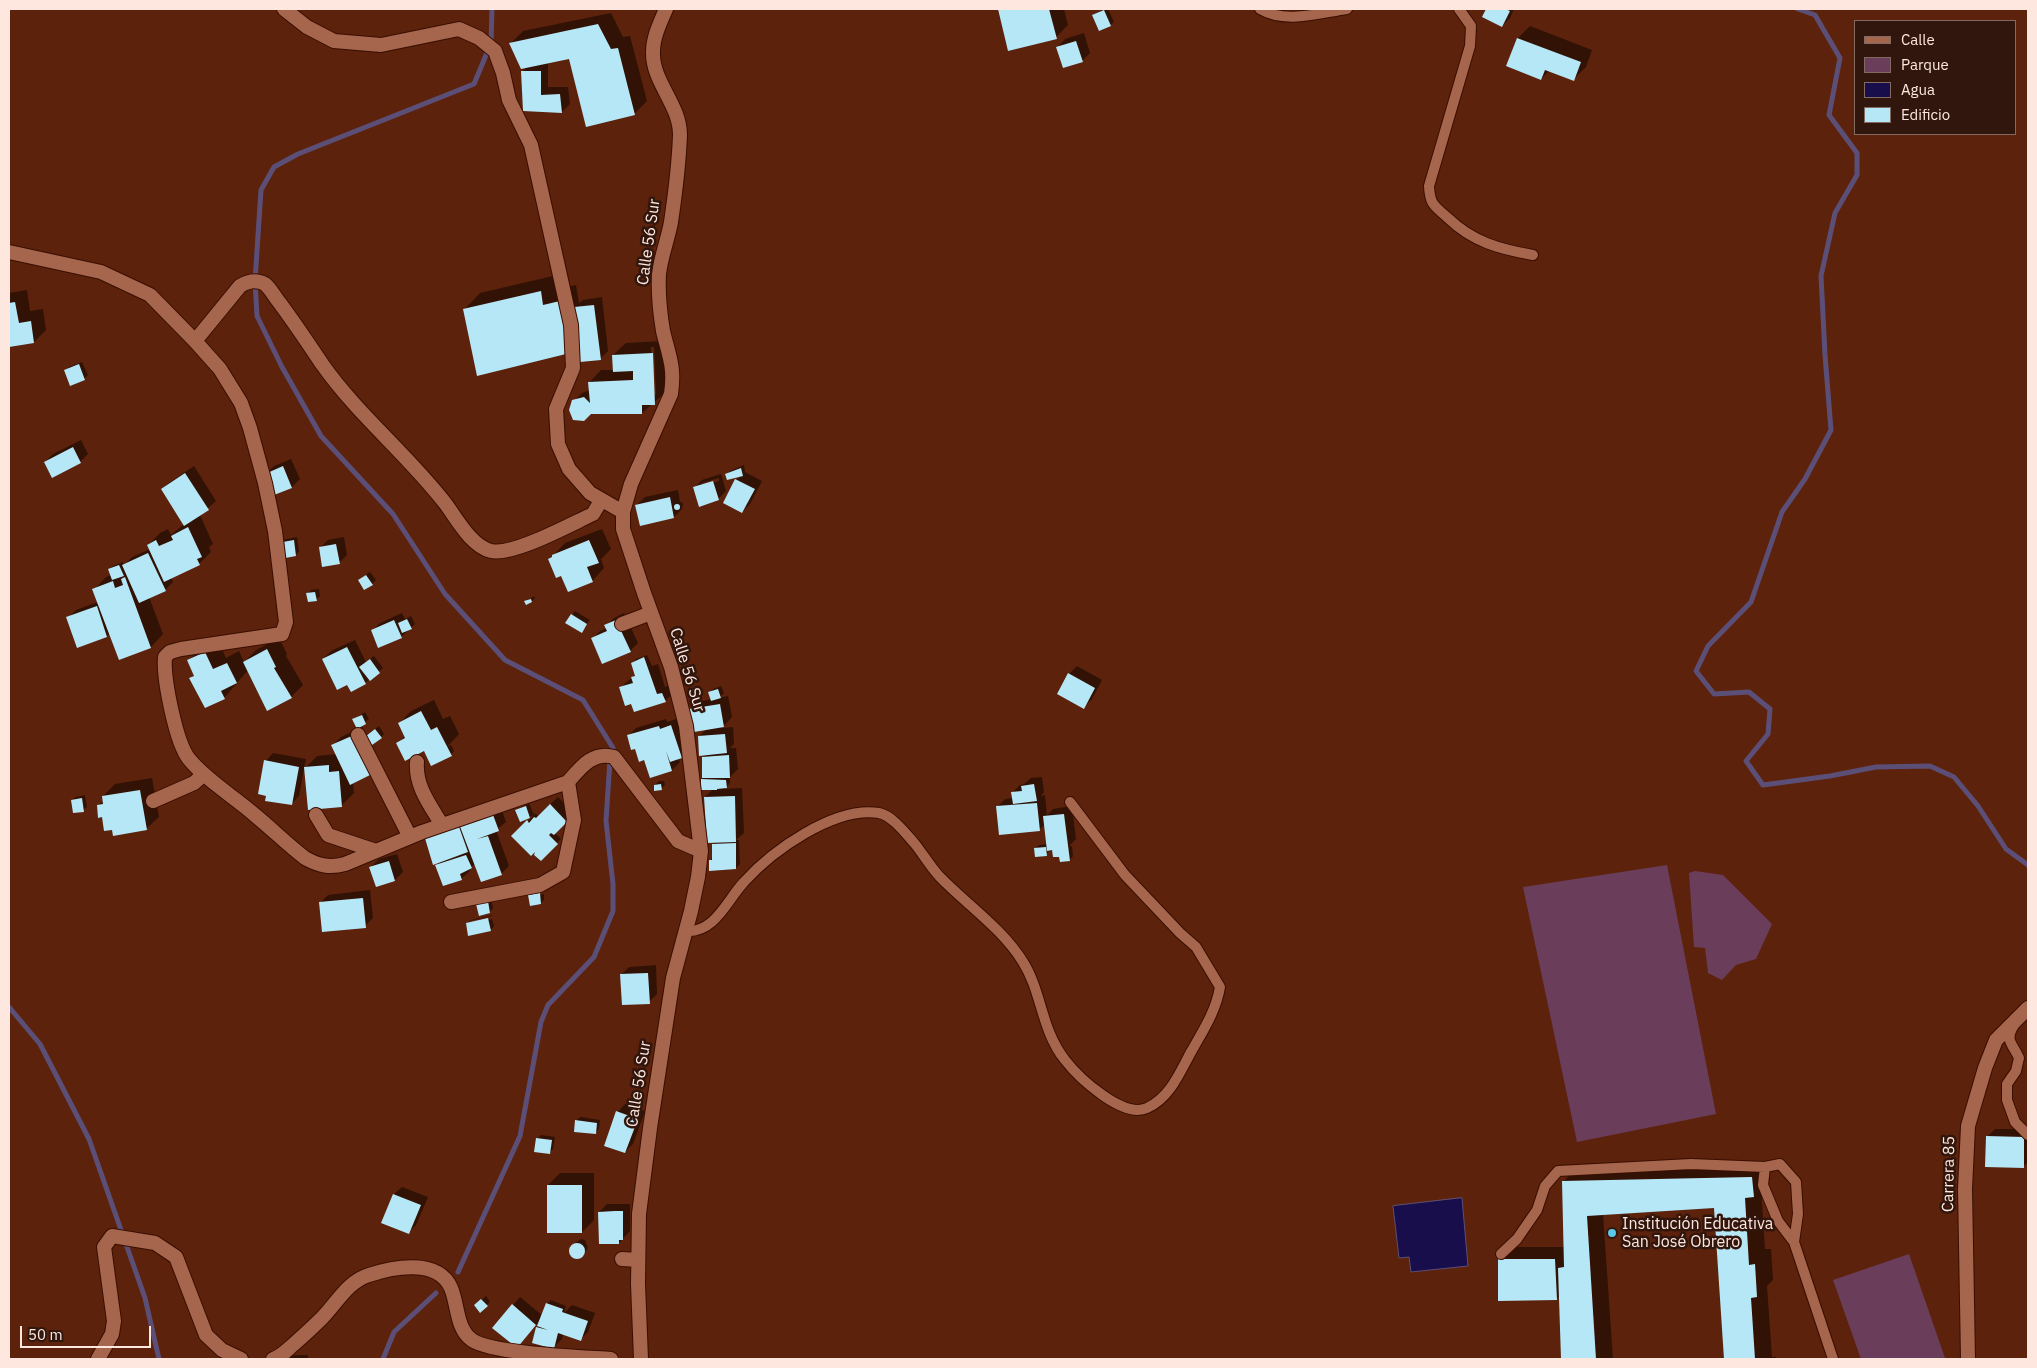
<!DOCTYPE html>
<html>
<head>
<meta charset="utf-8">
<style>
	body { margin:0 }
	#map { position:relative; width:2037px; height:1368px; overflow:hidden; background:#5c220b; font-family:"IBM Plex Sans",sans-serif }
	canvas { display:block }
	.frame { position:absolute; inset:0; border:10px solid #fee7df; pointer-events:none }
	.legend { position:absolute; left:1854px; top:20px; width:162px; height:115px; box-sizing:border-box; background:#30160c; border:1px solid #826a60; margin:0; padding:6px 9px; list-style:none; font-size:15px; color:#fee7df }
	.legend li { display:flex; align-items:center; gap:10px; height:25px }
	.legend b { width:25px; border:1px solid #826a60 }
	.scale { position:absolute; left:20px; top:1326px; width:131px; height:22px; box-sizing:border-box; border:2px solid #fee7df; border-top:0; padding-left:6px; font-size:15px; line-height:18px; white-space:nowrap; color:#fee7df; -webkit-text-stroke:4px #30160c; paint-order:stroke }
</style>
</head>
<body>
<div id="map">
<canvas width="2037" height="1368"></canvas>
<div class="frame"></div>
<ul class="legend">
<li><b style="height:6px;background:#a6654d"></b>Calle</li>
<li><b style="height:14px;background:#6a3d5b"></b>Parque</li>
<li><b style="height:14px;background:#170e4b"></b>Agua</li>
<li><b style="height:14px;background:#b6e7f7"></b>Edificio</li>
</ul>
<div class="scale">50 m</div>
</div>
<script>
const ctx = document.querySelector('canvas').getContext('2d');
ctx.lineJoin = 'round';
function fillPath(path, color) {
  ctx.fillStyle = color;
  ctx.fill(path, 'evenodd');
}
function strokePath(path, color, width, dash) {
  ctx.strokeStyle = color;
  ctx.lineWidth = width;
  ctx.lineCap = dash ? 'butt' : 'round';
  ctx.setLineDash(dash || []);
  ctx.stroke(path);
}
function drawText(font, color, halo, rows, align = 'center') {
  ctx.font = font + ' "IBM Plex Sans",sans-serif';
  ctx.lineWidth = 5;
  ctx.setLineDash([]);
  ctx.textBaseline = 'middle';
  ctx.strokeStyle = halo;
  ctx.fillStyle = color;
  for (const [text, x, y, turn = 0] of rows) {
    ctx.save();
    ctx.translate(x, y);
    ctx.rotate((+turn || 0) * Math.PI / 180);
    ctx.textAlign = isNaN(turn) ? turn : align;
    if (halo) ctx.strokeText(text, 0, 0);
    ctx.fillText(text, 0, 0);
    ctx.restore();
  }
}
const green = new Path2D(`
	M1667,865L1716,1114L1577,1142L1523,887Z
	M1695,871L1723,875L1772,924L1756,959L1736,965L1722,980L1708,973L1705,948L1694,947L1689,873Z
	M1909,1254L1945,1358L1861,1359L1833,1280Z`);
const water = new Path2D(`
	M1462,1198L1468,1266L1411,1272L1409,1257L1399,1258L1393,1206Z`);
const shadow = new Path2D(`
	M999,9H1064L1068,25L1056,37L1009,49Z
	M1104,9H1108L1114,22L1110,25L1093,15Z
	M1487,9H1514L1510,18L1502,26L1483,17Z
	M611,13L623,37L630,36L647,101L635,113L586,125L570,58L548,62V87H568L570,104L562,112L524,110L522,72L527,67L511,43L523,31Z
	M1530,26L1592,50L1586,67L1574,79L1550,70L1541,79L1507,66L1518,38Z
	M1084,33L1090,53L1082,61L1058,47L1065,39Z
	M557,275L559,289L576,285L579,303L583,300L602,297L608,351L600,359L579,342L464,310L480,293Z
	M27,290L30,311L43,309L46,330L34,342L9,346V293Z
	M664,341L667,391L642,413L574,401L582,393L590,390L589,383L601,370H614L613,355L626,343ZM651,347H654L656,394L653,396Z
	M82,362L88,375L84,379L66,370L69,367Z
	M81,440L88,454L80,462L52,476L45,462L53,454Z
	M291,459L300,479L292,487L274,494L266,474L274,466Z
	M744,465L745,472L762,481L750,504L742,512L725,502L736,480L741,475L727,474L730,471Z
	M194,466L216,501L200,515L213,544L209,547L211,552L199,564L171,577L173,582L165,590L149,597L163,634L151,647L119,659L110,633L107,636L78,647L68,618L76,610L98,602L94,590L106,577L112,575L109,569L113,566L123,562L124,565L132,557L150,549L148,545L160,533L168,529L171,535L184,524L162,489L170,482Z
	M721,474L726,491L718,499L694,488L702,480ZM719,478V481L702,486V483Z
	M678,490L680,502H682L683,504L682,509L674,517L641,524L637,505L645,497Z
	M602,529L611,549L601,559L604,568L592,581L562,574L550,559L565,543Z
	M297,537L299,551L296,555L281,557L282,540Z
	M344,537L347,555L339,563L320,548L328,540Z
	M370,572L376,580L372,584L359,580Z
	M319,589L320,596L316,600L308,594L311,590Z
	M534,596L535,598L532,601L526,602Z
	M575,611L590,620L581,631L567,622Z
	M402,613L405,619L411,616L415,624L401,637L372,631L380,623Z
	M624,613L638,643L630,651L592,639L600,631L607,628L606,626L614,618Z
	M279,638L287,654L286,656L303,685L291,697L248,670L224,698L206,707L191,678L195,674L188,661L201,648L218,640L226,658L239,651L244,662L256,650Z
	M355,640L366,662L374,656L383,668L365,683L323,659L331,651Z
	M647,655L652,666L658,664L665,687L670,685L673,693L665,701L632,702L620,688L636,674L632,663L636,659Z
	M1077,666L1102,680L1092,699L1084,707L1069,674Z
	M721,686L724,693L719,698L728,696L732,717L722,728L733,727L734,744L730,748H736L738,769L730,777V783L725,789L742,788L744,833L736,840H739L740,864L736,868L710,861L713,857V842L705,797L713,789L702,780L703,757L707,754L699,737L707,728L691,710L699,702L712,699L710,692L713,689Z
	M434,700L443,719L450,716L459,734L447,747L451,745L454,751L451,755L398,743L405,736L399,724L411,711Z
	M365,712L369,719L361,725L380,765L353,782L354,793L342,805L304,769L299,796L291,804L266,761L273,753L306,759L304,769L317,756L337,754L333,745L341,737L358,729L353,720Z
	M679,718L689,749L678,758L680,762L672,770L645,759L628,736L636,728L666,719L667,722Z
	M379,726L384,734L381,737L371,732Z
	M1042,777L1044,792L1041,796L1045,795L1047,815L1053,809L1072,806L1076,839L1069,846H1072L1073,856L1070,860L1053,849H1050L1046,855L1035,849L1039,845L1048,844L1045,824L1039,830L997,807L1005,799L1013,798L1012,793L1020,785L1024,784L1031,778Z
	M152,778L159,817L146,829L103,816L98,806L104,800L103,796L115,784Z
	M659,781H664L665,785L661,789L655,785Z
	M85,795L87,807L83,810L72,800L76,797Z
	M558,797L574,813L555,833L561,839L541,859L551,840L513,836L534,815L521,820L517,811L529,803L534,815L535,813L538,816Z
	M500,805L506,822L496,830L509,866L501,874L475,864L469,869L470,871L462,878L444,885L436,866L442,860L425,836Z
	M397,854L403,872L395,880L371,867L379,859Z
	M370,890L373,918L365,926L320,903L328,895Z
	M543,890L532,893V896L544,894V900L541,903L529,896L533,892Z
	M491,898L493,908L490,912L480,914L477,904Z
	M492,915V916L470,921L471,920Z
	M492,919L494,926L491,930L467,924L470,921V924Z
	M656,965L657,994L649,1002L621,975L629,967Z
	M625,1104L645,1111L633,1144L625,1152L618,1112Z
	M580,1117L600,1120L599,1129L595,1133L576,1121Z
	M1995,1129H2028V1162L2023,1167L1987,1137Z
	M541,1135L555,1137L553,1149L549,1153L537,1139Z
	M1768,1161L1770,1180L1761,1188L1765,1249H1771L1773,1280L1767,1286L1772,1357H1776V1359H1725L1715,1207L1603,1214L1613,1359H1563L1560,1296L1556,1299L1499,1260L1511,1247H1565L1563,1182L1579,1165Z
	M560,1173H594V1220L582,1232L548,1185Z
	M402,1187L428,1197L416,1225L408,1233L394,1194Z
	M607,1204H630V1231L619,1243L599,1212Z
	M581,1239L585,1240L588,1248L583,1255L575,1257L570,1251V1247Z
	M486,1296L490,1302L481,1311L476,1305Z
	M520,1297L543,1316L547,1304L551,1300L566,1306L564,1313L572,1305L595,1313L588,1332L580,1340L563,1334L562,1339L554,1347L537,1328L541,1319L517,1347L513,1305Z
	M308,1355V1359H267L270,1356Z`);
const stream = new Path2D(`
	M492,9L491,43L474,84L298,154L274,167L261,190L255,281L257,316L282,367L321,436L393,514L445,594L505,660L583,700L613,748
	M1798,9L1815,15L1840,58L1829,115L1857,153V175L1835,213L1821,276L1825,355L1831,430L1805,479L1782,512L1751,602L1708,646L1696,671L1714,694L1749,692L1770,709L1768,734L1746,761L1763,785L1830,776L1876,767L1930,766L1954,777L1978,806L2006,849L2028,865
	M9,1007L40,1044L89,1139L145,1298L159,1359
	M458,1272L520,1136L541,1022L548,1005L594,957L613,911V884L606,821L610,760
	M383,1359L394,1332L436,1293`);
const building = new Path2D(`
	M998,9H1049L1057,39L1008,51Z
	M1486,9H1505L1510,11L1502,27L1482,17Z
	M1104,10L1111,26L1099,31L1092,15Z
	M598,24L611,49L618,48L635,115L586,127L569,59L521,69L509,43Z
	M1517,38L1581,62L1574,81L1545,70L1541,80L1506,66Z
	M1076,41L1083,62L1063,68L1056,47Z
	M521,71H541V95L560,94L562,113L523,111Z
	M541,291L543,305L560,301L570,353L477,376L463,309Z
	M15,302L19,323L31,321L34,343L9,347V303Z
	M594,305L601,360L580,362L574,307Z
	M653,353L655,405H642V414H591L584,421L573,420L569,410L572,400L584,397L590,403L588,382L633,380V371L613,372L612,355Z
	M79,364L85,380L70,386L64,370Z
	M73,447L81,463L52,478L44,462Z
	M283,466L292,488L274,495L265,474Z
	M741,468L743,476L727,480L725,474Z
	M185,473L209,510L184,526L161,489Z
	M735,479L755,489L742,513L723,503Z
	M713,481L719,500L699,507L693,487Z
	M670,497L674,518L640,526L635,505Z
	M674 507a3 3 0 1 1 6 0a3 3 0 1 1-6 0Z
	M188,527L202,557L197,559L200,565L164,582L147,545L156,540L159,546L173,540L171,536Z
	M294,540L296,556L280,559L277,543Z
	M589,540L599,563L587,567L593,582L568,592L561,576L556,578L548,559L552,557V555Z
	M336,544L340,564L322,567L319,547Z
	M148,553L166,591L139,603L122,565Z
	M119,565L124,576L112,580L108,569Z
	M366,575L373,585L364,590L358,580Z
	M125,577L151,648L119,660L92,589L113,581L115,588L123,585L121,579Z
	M315,592L317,601L308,602L306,593Z
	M531,599L532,602L526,605L524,601Z
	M97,606L107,637L77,648L66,617Z
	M571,614L587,624L582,633L565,623Z
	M407,619L412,629L402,633L398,623Z
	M394,620L402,638L378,648L371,630Z
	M616,620L631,652L602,664L591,638L607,631L604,625Z
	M347,647L366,684L351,692L347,685L337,690L322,659Z
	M267,649L276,667L274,668L292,698L267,711L243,662Z
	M205,652L213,669L227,663L237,683L221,691L225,699L205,708L189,678L194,676L187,660Z
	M644,657L657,694L662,693L666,702L634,712L631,704L625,706L619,687L633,683L631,677L635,676L631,663Z
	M370,659L380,673L370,681L359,667Z
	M1068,673L1095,688L1084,709L1057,694Z
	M718,689L721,698L711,701L708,692Z
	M720,704L724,727L694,732L689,709Z
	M421,711L431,730L437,727L452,756L431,766L424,751L405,761L396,743L405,738L398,723Z
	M362,715L366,724L357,729L352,719Z
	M671,725L682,758L670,762L666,751L672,771L650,778L644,760L639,762L635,749L631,750L627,735L659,726L660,729Z
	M375,729L382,738L372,745L366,736Z
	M725,734L727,753L699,756L698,736Z
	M354,735L372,774L350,785L331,745Z
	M729,755L730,778H702V757Z
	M264,760L299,767L292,805L265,801L266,796L258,794Z
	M329,765V772L339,771L342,807L308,810L304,767Z
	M701,779L726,780L727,788L717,789V790H701Z
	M661,784L662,790L654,791V785Z
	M1034,784L1037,801L1013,804L1011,792L1022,791L1021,786Z
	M140,790L147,830L113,836L112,830L104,831L102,817L98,818L97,805L103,804L102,796Z
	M735,796L736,842L707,843L704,797Z
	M82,798L84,812L73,813L71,800Z
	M1037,803L1040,831L999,835L996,806Z
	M550,804L567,822L554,835L551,833L549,835L558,844L541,861L534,855L535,852L531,856L511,836L527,820L529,823L534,817L536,818Z
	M526,806L530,818L520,822L515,810Z
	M492,812L499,831L477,839L488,836L502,875L481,882L459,824Z
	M1064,814L1070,861L1060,862L1059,857H1053L1052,850L1047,851L1043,816Z
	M458,824L468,852L433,865L424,835Z
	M736,843V869L709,871V860H712V844Z
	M1046,847L1047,856L1035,857L1034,848Z
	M466,855L472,868L460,874L462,880L443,886L435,865Z
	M389,861L395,881L376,887L369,867Z
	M540,893L541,904L530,906L528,895Z
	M363,898L366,928L322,932L319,902Z
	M488,901L490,913L479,916L476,904Z
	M488,918L491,931L468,936L466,923Z
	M648,973L650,1004L622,1005L620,974Z
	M616,1111L638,1119L625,1153L604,1146Z
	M575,1120L597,1123L596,1134L574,1132Z
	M1986,1136L2024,1137V1168L1985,1167Z
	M536,1138L552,1140L550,1154L534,1152Z
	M1752,1177L1754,1197L1745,1198L1749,1265L1755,1264L1757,1297L1751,1298L1755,1359H1724L1714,1208L1587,1216L1596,1359H1561L1558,1268L1564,1267L1562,1181Z
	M547,1185H582V1233H547Z
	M393,1194L421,1205L409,1234L381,1223Z
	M615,1211H623V1240H619V1244H599L598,1212Z
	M569 1251a8 8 0 1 1 16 0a8 8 0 1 1-16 0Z
	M1498,1259H1555L1557,1300L1498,1301Z
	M481,1299L488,1306L480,1313L474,1305Z
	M546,1303L563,1309L562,1312L588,1321L581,1341L558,1333L554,1349L532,1343L536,1327L548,1330L537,1326Z
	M512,1304L536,1325L517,1348L492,1328Z`);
const service = new Path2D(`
	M1260,9C1285,24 1319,13 1347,9
	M1459,9L1471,26L1470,46L1429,186C1430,206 1435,206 1448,218C1473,242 1499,249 1533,255
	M686,931C715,933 727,900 744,882C772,851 834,806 879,813C893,816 906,834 915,844C923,854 930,866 939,876C966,904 1002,928 1023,962C1042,992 1041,1030 1065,1060C1079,1078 1123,1119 1147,1108C1170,1098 1180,1072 1191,1052C1203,1031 1216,1011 1220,987L1196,947L1180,933L1125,875L1070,802
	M2014,1025C2004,1041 2013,1044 2019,1058L2016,1071L2007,1084V1100L2015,1122L2028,1135
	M1794,1242L1798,1214L1796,1182L1780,1164L1765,1167L1763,1185L1778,1221L1794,1242L1833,1359
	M1501,1254L1517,1239L1537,1210L1545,1186L1558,1171L1691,1164L1765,1167`);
const minor = new Path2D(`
	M284,9L307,27L334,41L381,45L459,29L479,38L495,51L503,73L509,100L531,145L571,325L573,368L556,409L558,444L569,469L590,493L623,512
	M9,252L101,272L150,295L195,341L220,369L241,403L250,428L265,483L275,531L286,622L282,634L181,649L170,652L165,657C163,678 176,743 189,759C208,782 235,797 256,816C273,830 288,845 305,858C319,866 330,868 345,864L422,832L568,782L574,820L563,872L540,885L451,902
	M195,341L240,286C248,281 256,279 265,284C270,288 275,297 279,302C294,322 308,343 322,364C358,415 407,454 445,503C457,519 471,546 491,551C513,556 571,524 593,514L599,504L600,499
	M622,624L651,613
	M358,735L410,837
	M417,762C415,786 430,805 442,825
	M568,782C581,767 593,751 614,757L678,841L701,851
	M153,801L194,783L204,774
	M316,815L328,835L376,851
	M622,1259L638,1260
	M98,1359L112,1334L114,1321L104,1247L112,1236L155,1243L176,1257L206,1335L222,1350L241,1359
	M273,1359C281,1357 287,1350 294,1344C303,1336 313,1327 322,1318C336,1304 348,1281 369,1275C393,1267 438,1258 451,1288C458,1304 456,1329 472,1340C493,1354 582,1357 611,1359
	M641,1359L638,1284L639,1214L650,1128L673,978L691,911L698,877L701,851L686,726L671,667L644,593L623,529V512L631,484L671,394C675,367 669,356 663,331C660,313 658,293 659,274C661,256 668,239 671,222C675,195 679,161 680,135C680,104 652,82 653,52C653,37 660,23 666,9
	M1968,1359L1965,1189L1968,1126L1985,1068L1996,1040L2028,1008`);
const markers = [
	[1612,1233,5,"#5cc7e7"]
];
const streetNames = [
	["Calle 56 Sur",649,242,-82],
	["Calle 56 Sur",687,670,73],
	["Calle 56 Sur",639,1084,-81],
	["Carrera 85",1949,1174,-89]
];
const poiNames = [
	["Institución Educativa",1622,1224],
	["San José Obrero",1622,1242]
];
fillPath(green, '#6a3d5b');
fillPath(water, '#170e4b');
strokePath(water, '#5c4f77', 1);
fillPath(shadow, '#0007');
strokePath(stream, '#5c4f77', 5);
fillPath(building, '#b6e7f7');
strokePath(service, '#390e00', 12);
strokePath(minor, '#390e00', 16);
strokePath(service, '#a6654d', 10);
strokePath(minor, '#a6654d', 14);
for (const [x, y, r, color] of markers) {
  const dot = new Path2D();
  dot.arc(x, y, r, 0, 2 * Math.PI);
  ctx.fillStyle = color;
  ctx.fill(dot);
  strokePath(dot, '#30160c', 2);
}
drawText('16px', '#fee7df', '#30160c', streetNames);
drawText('16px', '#fee7df', '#30160c', poiNames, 'left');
</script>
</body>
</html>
